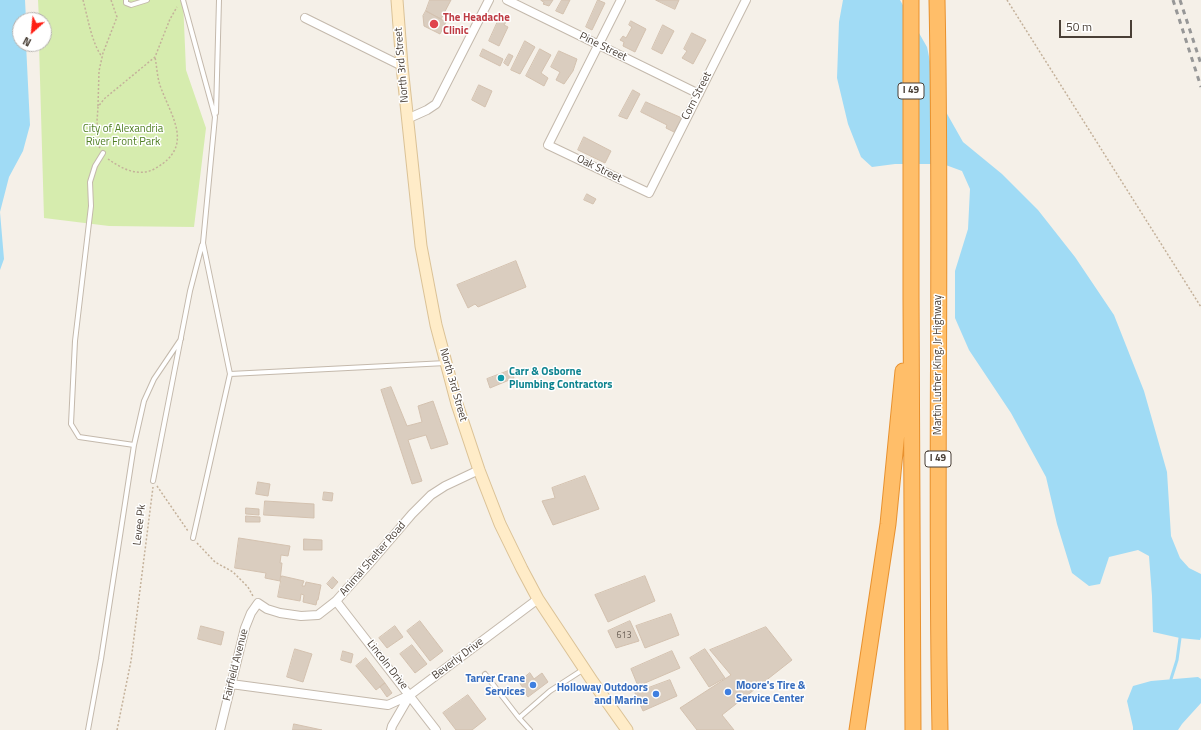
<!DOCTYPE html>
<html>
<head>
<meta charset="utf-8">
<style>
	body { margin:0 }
	#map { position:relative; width:1201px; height:730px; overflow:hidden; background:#f5f0e8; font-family:"Titillium Web",sans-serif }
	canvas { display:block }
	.north { position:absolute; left:12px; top:12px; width:40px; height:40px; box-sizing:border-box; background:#fff; border:1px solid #b6b2af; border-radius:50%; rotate:207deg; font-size:11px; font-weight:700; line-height:16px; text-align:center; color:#493f36 }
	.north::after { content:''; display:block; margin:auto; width:14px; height:18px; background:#ff2015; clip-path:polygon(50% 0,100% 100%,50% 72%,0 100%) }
	.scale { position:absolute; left:1059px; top:20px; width:73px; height:18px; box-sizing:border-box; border:2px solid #493f36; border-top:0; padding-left:5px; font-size:12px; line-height:14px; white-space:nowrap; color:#493f36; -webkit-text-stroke:3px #fff; paint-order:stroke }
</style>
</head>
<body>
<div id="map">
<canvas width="1201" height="730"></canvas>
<div class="north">N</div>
<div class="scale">50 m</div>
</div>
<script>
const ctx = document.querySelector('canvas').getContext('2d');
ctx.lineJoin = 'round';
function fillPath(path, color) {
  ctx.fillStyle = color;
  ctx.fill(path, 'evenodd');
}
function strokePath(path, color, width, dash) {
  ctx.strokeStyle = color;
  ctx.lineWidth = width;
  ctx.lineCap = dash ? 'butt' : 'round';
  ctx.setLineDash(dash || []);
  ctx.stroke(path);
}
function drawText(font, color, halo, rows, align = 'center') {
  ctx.font = font + ' "Titillium Web",sans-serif';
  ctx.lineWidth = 3;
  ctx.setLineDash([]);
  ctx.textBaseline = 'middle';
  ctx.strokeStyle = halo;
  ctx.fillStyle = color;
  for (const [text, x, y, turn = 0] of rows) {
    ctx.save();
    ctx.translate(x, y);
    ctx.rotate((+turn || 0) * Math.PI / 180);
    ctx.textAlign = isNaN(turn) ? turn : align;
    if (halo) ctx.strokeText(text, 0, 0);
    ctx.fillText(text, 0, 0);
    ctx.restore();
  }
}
const green = new Path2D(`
	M38,0H183L186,70L206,128L194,227L109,226L44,218L39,44H44V20H39Z`);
const water = new Path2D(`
	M0,0H25L26,20H20V44H26L30,125L23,151L9,177L0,212L4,259L0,270Z
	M843,0H900L927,47L933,76L946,112L963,142L1002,174L1038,210L1075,257L1114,315L1144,391L1167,472L1171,536L1180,558L1189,568L1201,574V637L1200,640L1180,638L1153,632L1152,596L1149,556L1138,550L1109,557L1100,584L1089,586L1072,573L1057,524L1046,477L1011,413L969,350L955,318V271L968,229L970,189L962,171L943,164H895L872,167L861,157L848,124L837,78L839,22Z
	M1198,677L1201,679V703L1182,724L1178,730H1133V727L1127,701L1133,686L1151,681Z`);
const stream = new Path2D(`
	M1171,679L1177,660L1180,638`);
const building = new Path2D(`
	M430,0H451L441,19L426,11Z
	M541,0H553L549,6L543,4L544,3Z
	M562,0H570L563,14L556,11Z
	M598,0L605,3L592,30L586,27Z
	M656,0H679L675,9Z
	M426,11L446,22L440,34L424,26L423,16Z
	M499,19L506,22L504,25L508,27L499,46L489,41Z
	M631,21L646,29L635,52L623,46L624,42L620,40L623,36L626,38L632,27L629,25Z
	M663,25L674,31L662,54L652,49Z
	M692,33L706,40L693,64L682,58L687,51L684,49Z
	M525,41L535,47L520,74L511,70Z
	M483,49L503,59L500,66L480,56Z
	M540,49L551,55L541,73L548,78L544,86L526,76Z
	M559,51L577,59L573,71L564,84L556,80L560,72L551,67Z
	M509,54L513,56L508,66L504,63Z
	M479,85L492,91L485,107L472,100Z
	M633,90L640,94L627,119L619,116Z
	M646,102L682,118L674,132L666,128L667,125L641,112Z
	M584,137L611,151L605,163L578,150Z
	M587,194L596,199L593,204L584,200Z
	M516,261L526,287L478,307L475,304L468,308L457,285Z
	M511,370L514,378L490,388L487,379Z
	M391,387L407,426L422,422L418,406L433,401L448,444L431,449L426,435L408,440L422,481L412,484L381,390Z
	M585,476L599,509L553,525L542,501L555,498L552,488Z
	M258,482L270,484L268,496L256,494Z
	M324,492L333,493L332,501L323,500Z
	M265,501L314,504V518L264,515Z
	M246,508L259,509V515L246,514Z
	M246,516L260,517V522H246Z
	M239,538L290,546L288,556L281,555L280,563H282L280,581L265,578L266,573L235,568Z
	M304,539L322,540V550H304Z
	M282,576L304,581L302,586H305L306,582L321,585L318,600H317L316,605L303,602L304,595L301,594L300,601L278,597Z
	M645,576L655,601L608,622L595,595Z
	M333,577L338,582L332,589L327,584Z
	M671,614L679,635L645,648L636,626Z
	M420,621L443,651L430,661L407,631Z
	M630,621L639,641L616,648L608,631Z
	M201,626L224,632L221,645L198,639Z
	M395,626L403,637L387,648L379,638Z
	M766,627L792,660L722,715L734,730H697L680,708L731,675L710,650Z
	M412,645L427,664L415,673L400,654Z
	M295,649L312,654L303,682L287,677Z
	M705,649L725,678L709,687L690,658Z
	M343,651L353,654L351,663L341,660Z
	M672,651L680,668L638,686L631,669Z
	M366,658L385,683L376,690L356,666Z
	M530,673L534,679L542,673L548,682L528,697L522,689L523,688L519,682Z
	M670,680L677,696L643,711L635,693Z
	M385,683L392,693L387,697L380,687Z
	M468,695L486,719L472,730H456L443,713Z
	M294,724L322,730H293Z`);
const path = new Path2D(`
	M83,0C88,18 91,41 102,57
	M1007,0L1201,307
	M98,106L99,71L103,53L117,17L111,0
	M100,148L98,145L97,121L98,107L104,99L155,57L170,19L177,7
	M108,159C122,169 140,178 156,168C194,146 172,118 161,88C157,78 157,67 155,57
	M157,486L188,531
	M197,543L215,562L233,572L248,587L253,596
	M117,730L131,661L153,487`);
const service = new Path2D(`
	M126,0V3L131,5L147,0
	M183,0L215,117L203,243L230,374L446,363
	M216,113L219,0
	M103,153L95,166L90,182L91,206L75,341L71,424L79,437L134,445
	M153,481L190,291L202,245
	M193,538L230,374
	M485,674L519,718
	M88,730L101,659L134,445L144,401L154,379L181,339
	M530,730L519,718L550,691L584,669`);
const minor = new Path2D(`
	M507,0L699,94
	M621,0L548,145L649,193L746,0
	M305,18L402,66
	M407,119L427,110L436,104L489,0
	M336,601L436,730
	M231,684L388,705L410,695
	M220,730L245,628L251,613L258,603L267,609L280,613L301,616L318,615L336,601L370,563L412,514L431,495L445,486L479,470
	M391,730L392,726L410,695L538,599`);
const secondary = new Path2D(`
	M397,0L402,66L421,246L436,325L457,404L479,470L500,524L522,569L538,599L593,682L627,730`);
const motorway = new Path2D(`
	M911,0V297L913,730
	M937,0C942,243 935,487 940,730
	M857,730L888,524L903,371`);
const rail = new Path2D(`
	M1173,0L1201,87
	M1180,0L1201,64`);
const markers = [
	[434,24,5,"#e0444e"],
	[501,378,4,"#0f9aa8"],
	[533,685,4,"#3f7fe0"],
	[728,692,4,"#3f7fe0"],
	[656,694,4,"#3f7fe0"]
];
const numberNames = [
	["613",624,636]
];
const shields = [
	[911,91,26],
	[938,459,26]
];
const shieldNames = [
	["I 49",911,91],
	["I 49",938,459]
];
const healthNames = [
	["The Headache",443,18],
	["Clinic",443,31]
];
const streetNames = [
	["Pine Street",603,47,26],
	["North 3rd Street",402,65,-95],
	["Corn Street",697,96,-63],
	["Oak Street",599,169,26],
	["Martin Luther King, Jr Highway",938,365,-90],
	["North 3rd Street",453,385,74],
	["Levee Pk",140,525,-83],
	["Animal Shelter Road",373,559,-49],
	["Beverly Drive",458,659,-37],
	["Fairfield Avenue",236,665,-76],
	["Lincoln Drive",387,665,52]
];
const parkNames = [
	["City of Alexandria",123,129],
	["River Front Park",123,142]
];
const cultureNames = [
	["Carr & Osborne",509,372],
	["Plumbing Contractors",509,385]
];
const shopNames = [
	["Tarver Crane",525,679],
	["Services",525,692],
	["Moore's Tire &",736,686,"left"],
	["Service Center",736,699,"left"],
	["Holloway Outdoors",648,688],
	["and Marine",648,701]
];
fillPath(green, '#d6ecae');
fillPath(water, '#a0dbf5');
strokePath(stream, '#a0dbf5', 3);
fillPath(building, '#dacdbf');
strokePath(building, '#d3c1af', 1);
strokePath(service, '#c4b9ac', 6);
strokePath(minor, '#c4b9ac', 10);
strokePath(secondary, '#dbc296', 13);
strokePath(motorway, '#e8912e', 17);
strokePath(path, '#c4b19a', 1.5, [2, 2]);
strokePath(service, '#fff', 4);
strokePath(minor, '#fff', 8);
strokePath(secondary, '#ffecc8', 11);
strokePath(motorway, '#ffbe69', 15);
strokePath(rail, '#979797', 3, [5, 5]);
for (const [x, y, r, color] of markers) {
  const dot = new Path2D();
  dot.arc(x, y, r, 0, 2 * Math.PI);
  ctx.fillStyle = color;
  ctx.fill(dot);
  strokePath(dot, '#fff', 1.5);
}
drawText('9px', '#6d6258', null, numberNames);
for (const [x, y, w] of shields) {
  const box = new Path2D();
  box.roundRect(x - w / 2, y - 8, w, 16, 3);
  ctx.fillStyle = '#fff';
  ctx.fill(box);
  strokePath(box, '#493f36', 1);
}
drawText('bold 10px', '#493f36', null, shieldNames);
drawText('bold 11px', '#be3a42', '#fff', healthNames, 'left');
drawText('11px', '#493f36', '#fff', streetNames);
drawText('11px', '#507f24', '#fff', parkNames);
drawText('bold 11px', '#0d838f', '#fff', cultureNames, 'left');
drawText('bold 11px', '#366cbe', '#fff', shopNames, 'right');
</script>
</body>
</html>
